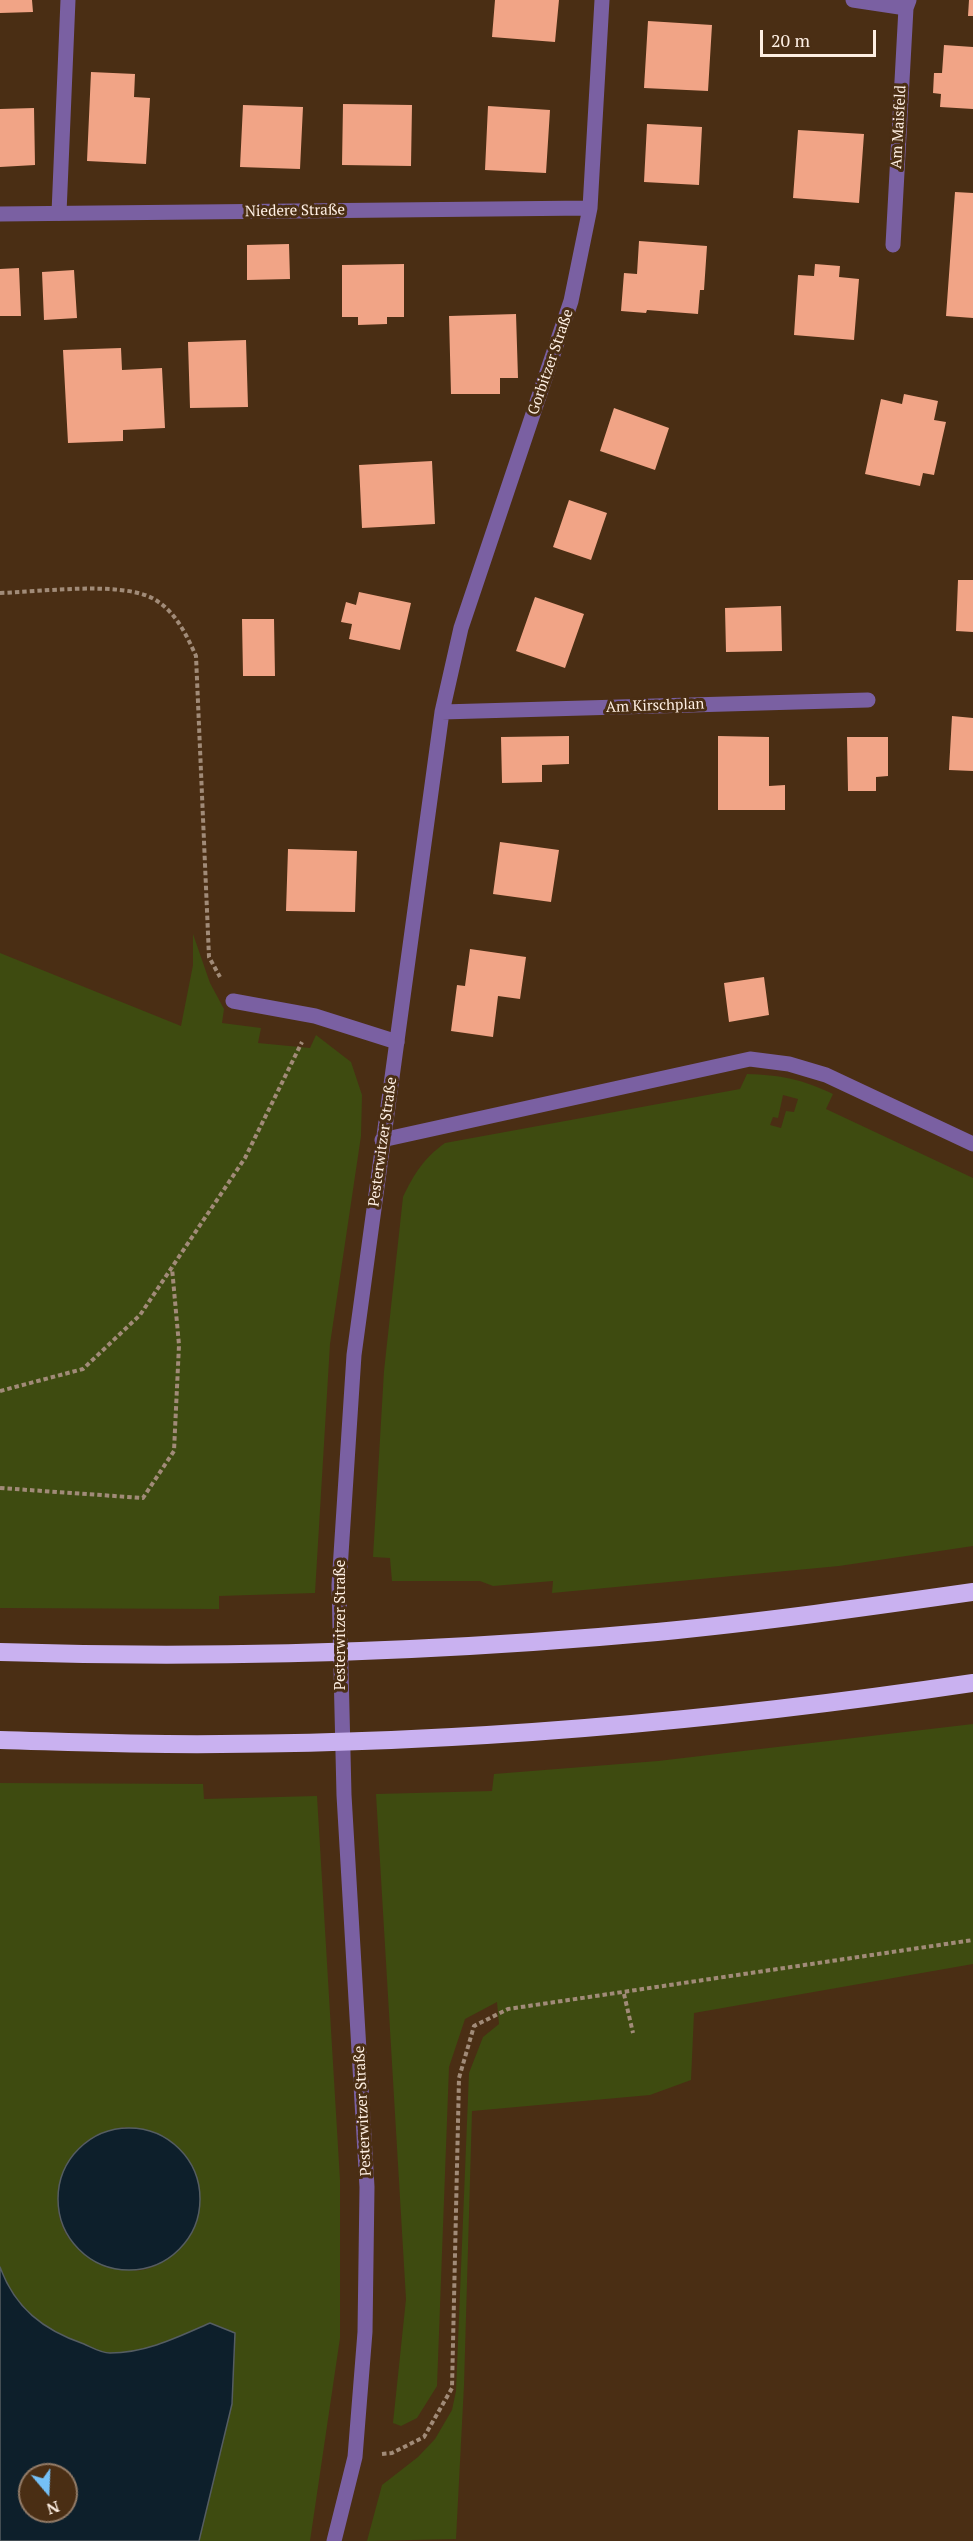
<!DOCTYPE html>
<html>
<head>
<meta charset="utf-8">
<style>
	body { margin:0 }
	#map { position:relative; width:973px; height:2541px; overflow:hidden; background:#4a2e14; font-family:"PT Serif",serif }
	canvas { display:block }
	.north { position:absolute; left:18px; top:2463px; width:60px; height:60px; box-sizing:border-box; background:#4a2e14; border:2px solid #927b67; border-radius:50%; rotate:161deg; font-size:16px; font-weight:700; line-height:24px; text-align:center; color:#feefe3 }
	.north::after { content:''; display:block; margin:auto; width:21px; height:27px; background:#75c0f6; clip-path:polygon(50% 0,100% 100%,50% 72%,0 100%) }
	.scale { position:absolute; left:760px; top:30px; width:116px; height:27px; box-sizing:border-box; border:3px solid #feefe3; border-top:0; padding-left:8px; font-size:18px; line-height:21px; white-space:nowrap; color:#feefe3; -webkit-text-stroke:4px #4a2e14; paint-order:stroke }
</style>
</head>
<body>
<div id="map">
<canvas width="973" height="2541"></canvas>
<div class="north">N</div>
<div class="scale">20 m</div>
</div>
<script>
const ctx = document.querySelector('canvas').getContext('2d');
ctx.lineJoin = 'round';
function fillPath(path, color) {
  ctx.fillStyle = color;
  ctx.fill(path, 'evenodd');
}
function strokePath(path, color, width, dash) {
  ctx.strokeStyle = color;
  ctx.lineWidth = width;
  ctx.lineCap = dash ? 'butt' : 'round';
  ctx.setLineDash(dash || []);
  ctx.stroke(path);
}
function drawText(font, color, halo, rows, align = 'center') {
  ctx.font = font + ' "PT Serif",serif';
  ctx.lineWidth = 6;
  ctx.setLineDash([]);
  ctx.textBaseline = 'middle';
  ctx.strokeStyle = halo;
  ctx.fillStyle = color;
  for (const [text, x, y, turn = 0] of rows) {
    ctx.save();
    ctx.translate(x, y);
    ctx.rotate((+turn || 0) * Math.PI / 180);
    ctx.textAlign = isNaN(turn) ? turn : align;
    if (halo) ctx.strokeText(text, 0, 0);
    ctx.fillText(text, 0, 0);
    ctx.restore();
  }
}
const green = new Path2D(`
	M193,934L210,983L224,1009L222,1023L261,1028L258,1043L310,1048L316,1035L351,1062L362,1095L361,1136L330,1344L315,1593L219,1596V1609L0,1608V953L181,1026L193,965Z
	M747,1074C780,1075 802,1079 833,1094L826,1109L973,1178V1546L839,1566L552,1593L553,1581L493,1586L480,1581H392L390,1558L373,1557L384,1371L403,1197C414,1174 424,1158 445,1143L740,1089ZM783,1095L798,1099L794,1112L786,1111L781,1128L770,1125L773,1117L778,1118Z
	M973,1724V1964L694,2013L691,2080L650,2095L472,2111L464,2385L456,2539L367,2541L382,2485L418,2457L435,2439L452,2410L456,2391L469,2073L483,2037L499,2024L497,2002L465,2019L449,2067L437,2386L417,2418L401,2426L393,2423L406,2299L376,1794L492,1791L494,1774L658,1761Z
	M0,1783L203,1784L204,1799L317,1796L340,2180V2338L310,2541H199L232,2404L235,2333L210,2323C178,2337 146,2353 110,2353C101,2353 91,2347 84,2344C43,2330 15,2308 0,2267ZM125,2127L198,2217C196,2223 193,2232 189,2238C179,2253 151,2274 132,2270C122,2267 112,2261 102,2257C94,2253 80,2250 73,2243C47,2216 58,2167 83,2144C95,2134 110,2131 125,2127Z`);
const water = new Path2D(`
	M58 2199a71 71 0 1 1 142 0a71 71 0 1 1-142 0Z
	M0,2267C15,2308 43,2330 84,2344C91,2347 101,2353 110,2353C146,2353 178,2337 210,2323L235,2333L232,2404L199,2541H0ZM30,2475H66V2511H30Z`);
const building = new Path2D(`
	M0,0H32L33,12L0,13Z
	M495,0H559L555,42L492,37Z
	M969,0H973V16H968Z
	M648,21L712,25L708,91L644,88Z
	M944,45L973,47V109L940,107L941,94L933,93L934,73H942Z
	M91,72L135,74L134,97L150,98L146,164L87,161Z
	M343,104L412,105L411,166L342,165Z
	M243,105L303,107L300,169L240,167Z
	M488,106L550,110L546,173L485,170Z
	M34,108L35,165L0,167V109Z
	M647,124L702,127L699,185L644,182Z
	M798,130L864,134L859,203L793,198Z
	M955,192L973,193V318L946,316Z
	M639,241L707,246L704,290H700L698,314L647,310L646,313L621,311L624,273L637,274Z
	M289,244L290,279L247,280V245Z
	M404,264V317H387V324L358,325V317H342V265Z
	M815,264L840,266L839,277L859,279L854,340L794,335L798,275L814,276Z
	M19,268L21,316H0V269Z
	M74,270L77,318L44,320L42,272Z
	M516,314L518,378H500V394H451L449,316Z
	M246,340L248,407L190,408L188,342Z
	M121,348L122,370L162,368L165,428L123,430V441L68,443L63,350Z
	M904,394L938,401L934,420L946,422L934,475L923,473L920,486L865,474L881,399L902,404Z
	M614,408L669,428L655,470L600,451Z
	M432,461L435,524L362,528L359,465Z
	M569,500L607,513L591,560L553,547Z
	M958,580H973V632L956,631Z
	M359,592L411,603L400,650L349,639L352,624L341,622L346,602L356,605Z
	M535,597L584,614L565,668L516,651Z
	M781,606L782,651L726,652L725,608Z
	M242,619H274L275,676H243Z
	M952,716L973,718V771L949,770Z
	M569,736V764L542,765V782L502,783L501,737Z
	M718,736L769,737V786L785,785V810H718Z
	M847,737H888V776L876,777V791H848Z
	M500,842L559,850L551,902L493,894Z
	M288,849L357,851L355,912L286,911Z
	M470,949L526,957L520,999L498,996L493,1037L451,1031L457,985L465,986Z
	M764,977L769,1015L729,1022L724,983Z`);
const path = new Path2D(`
	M0,593C39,592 119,581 152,598C175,610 186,634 196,656L209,957L220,977
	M0,1391L83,1369L140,1315L245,1158L302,1042
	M0,1488L143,1498L174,1451L179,1345L172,1268
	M624,1994L633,2033
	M382,2454L392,2453L424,2437L452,2388L459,2078L474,2026L508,2009L973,1940`);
const lane = new Path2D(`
	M59,213L68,0
	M233,1001L315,1016L397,1042
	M382,1140L750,1059L789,1064L826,1075L973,1144`);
const street = new Path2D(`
	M853,0L906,8L909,0
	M0,214L590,208
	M893,245L906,8
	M442,712L868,700
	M334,2541L355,2457L365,2332L367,2187L344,1795L339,1585L354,1355L442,712L461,628L571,301L590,208L602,0`);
const highway = new Path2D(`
	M0,1652C219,1659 439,1652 657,1632C762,1622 868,1607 973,1592
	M0,1740C74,1742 147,1745 221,1744C472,1743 725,1720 973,1683`);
const streetNames = [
	["Am Maisfeld",899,127,-87],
	["Niedere Straße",295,211,-1],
	["Gorbitzer Straße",551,362,-71],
	["Am Kirschplan",655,706,-2],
	["Pesterwitzer Straße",383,1142,-82],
	["Pesterwitzer Straße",341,1625,-90],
	["Pesterwitzer Straße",363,2111,-93]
];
fillPath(green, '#3e4b10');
fillPath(water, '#0d1f2b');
strokePath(water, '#555d62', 1.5);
fillPath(building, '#f1a486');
strokePath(path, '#a18b78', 4, [4.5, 3]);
strokePath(lane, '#7a60a2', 15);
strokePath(street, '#7a60a2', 15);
strokePath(highway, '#c9b1f0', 18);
drawText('15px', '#feefe3', '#4a2e14', streetNames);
</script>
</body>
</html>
